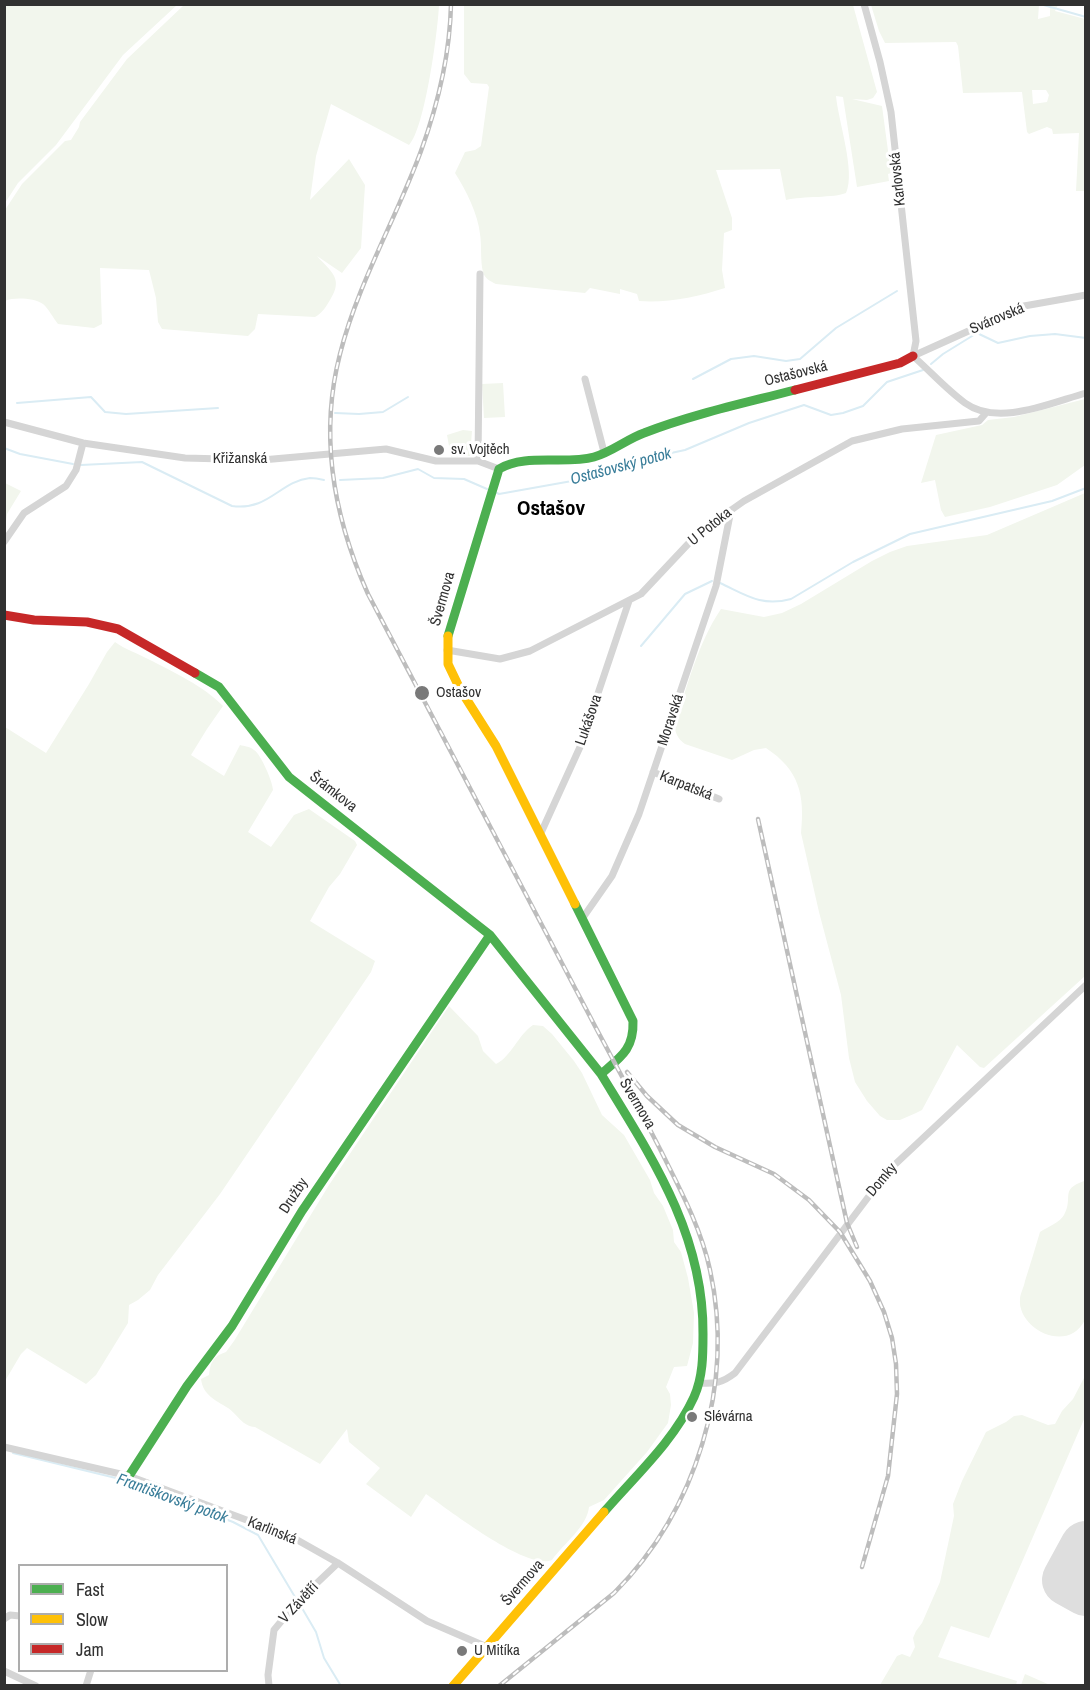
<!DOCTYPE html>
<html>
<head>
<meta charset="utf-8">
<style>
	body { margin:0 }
	#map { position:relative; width:1090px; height:1690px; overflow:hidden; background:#fff; font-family:"Archivo Narrow",sans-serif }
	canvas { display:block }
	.frame { position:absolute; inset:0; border:6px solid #313131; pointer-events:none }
	.legend { position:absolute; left:18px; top:1564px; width:210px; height:108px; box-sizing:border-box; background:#fff; border:2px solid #adadad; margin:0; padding:8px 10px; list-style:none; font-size:18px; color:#313131 }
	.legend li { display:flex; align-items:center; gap:12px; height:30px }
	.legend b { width:30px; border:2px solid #adadad }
</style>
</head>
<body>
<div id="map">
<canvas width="1090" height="1690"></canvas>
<div class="frame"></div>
<ul class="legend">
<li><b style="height:8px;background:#4caf50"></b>Fast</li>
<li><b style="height:8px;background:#ffc107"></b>Slow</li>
<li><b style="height:8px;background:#c62828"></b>Jam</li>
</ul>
</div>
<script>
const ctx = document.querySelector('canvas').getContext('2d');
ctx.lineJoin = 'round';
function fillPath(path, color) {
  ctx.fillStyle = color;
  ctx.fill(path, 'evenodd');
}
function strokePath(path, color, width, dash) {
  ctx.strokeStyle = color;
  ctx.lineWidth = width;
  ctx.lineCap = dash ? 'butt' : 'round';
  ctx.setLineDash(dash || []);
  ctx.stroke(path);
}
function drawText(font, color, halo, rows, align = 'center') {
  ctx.font = font + ' "Archivo Narrow",sans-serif';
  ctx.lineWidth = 6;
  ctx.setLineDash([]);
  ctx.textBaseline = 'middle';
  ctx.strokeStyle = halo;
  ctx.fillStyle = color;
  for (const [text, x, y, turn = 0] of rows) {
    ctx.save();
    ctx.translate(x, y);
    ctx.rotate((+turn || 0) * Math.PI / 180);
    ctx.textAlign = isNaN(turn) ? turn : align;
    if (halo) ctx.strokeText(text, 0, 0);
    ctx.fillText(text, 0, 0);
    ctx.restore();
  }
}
const green = new Path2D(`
	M5,4L177,5L123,55L56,145L18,183L5,203Z
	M464,4L853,5L877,92L873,98L867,100L852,99L882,106L891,173L888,174L889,181L857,187L843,97L836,96C838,120 856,172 846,193C835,198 802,196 786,200L780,169L716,170L732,218V230L724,233L722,270L725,288C697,297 668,303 639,301L637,294L620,289V294L590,288L585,293L496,284C490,281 485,279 483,272C480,260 482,246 480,234C478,214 466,190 455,173L465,152L475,150L481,146L489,87L487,84L471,83L464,74Z
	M184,5H439C438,30 425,129 409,145L331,104L316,156L310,200L349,159L365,185L361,248L342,273L317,256C331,272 344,278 330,300C326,307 322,313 315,317L258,314L255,329L248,336L162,329L158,322L156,298L149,270L100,268L102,324L94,328L58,324C53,318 49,309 43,304C34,298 14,297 5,301V210L22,184L65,141L71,140L79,127L80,122L127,59Z
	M871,5H1039L1038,19L1050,16V5H1058L1055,11L1085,19V191H1076L1079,133L1053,134L1052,129L1047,127L1029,134L1027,132L1022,92L963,93L958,46L956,42L885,43L879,31ZM1032,90H1046L1049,95L1047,102L1033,104Z
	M503,383L505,417L484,418L482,384Z
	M1085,399V465L1057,485L990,507L945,517L941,510L935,480L921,483L936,435L982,425L988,420L1014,417Z
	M463,430L472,431L470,456L451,457L447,435Z
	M5,483L21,491L7,514L5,529Z
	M1085,493V976L984,1068L980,1067L957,1045L922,1110L916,1113L900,1120H887L880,1116L867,1101L855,1082L849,1058L841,995L819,912L801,833C805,794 799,770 766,748L754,750L732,760L685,744C678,739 674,732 675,723C688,684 698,643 721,609L764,617L782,613L801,604L872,561L890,552L907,546L987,535Z
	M115,642C126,650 137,653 148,659C172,671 205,687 223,706L207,729L191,755L224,776L240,745C244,746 251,747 254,750C261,754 273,783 273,790L248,832L271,847L294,815L309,809L355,841L357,845L340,874L329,887L310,921L375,961L371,972L220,1194L158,1275L150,1290L138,1300L129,1305L128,1323L96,1375L86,1384L27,1348L21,1354L5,1381V727L46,753L89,684L107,652Z
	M449,1006L478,1036L483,1051L496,1064C511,1057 518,1035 533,1025L543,1026L552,1034L574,1061L582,1073L602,1115L624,1135L650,1180L654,1193L663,1206L673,1230L674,1242L681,1252L688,1278L694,1313L693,1343L687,1366L674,1367L666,1387L670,1394L671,1405L668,1423L647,1452L604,1500L589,1507C587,1527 564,1543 552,1560C527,1571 449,1510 426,1494L411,1517L366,1484L380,1468L349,1442L347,1429L320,1464L255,1427C242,1426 238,1415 228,1408C215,1400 203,1395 201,1379L209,1375C210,1363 213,1356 226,1352L234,1341L329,1185Z
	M1085,1177V1320C1067,1355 1017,1328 1020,1299C1020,1294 1024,1287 1025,1281C1030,1265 1035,1249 1040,1232C1048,1227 1060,1222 1064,1215C1074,1197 1059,1190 1084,1181Z
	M1085,1376V1417L989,1638L951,1626L938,1657L1017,1681L1016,1685H880L897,1656L902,1654L910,1657L915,1647L913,1638L916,1631L922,1623L940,1582L954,1516L953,1504L962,1481L986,1432L1006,1422L1014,1416L1022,1415L1048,1425L1055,1424L1062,1411L1073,1399Z
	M1025,1674L1050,1685H1021Z`);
const stream = new Path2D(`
	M1040,4L1086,17
	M931,364L943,354L977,333L998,343L1030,336L1055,334L1086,338
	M693,379L731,359L754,356L786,361L800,359L836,328L897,291
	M17,403L91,397L105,412L126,414L218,408
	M335,413L359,414L383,412L408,397
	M4,448L20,454L73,464
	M81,465L142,462L232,506C269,511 280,481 310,478C314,478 320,479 324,480
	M340,480L383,478L418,469L434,478L464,479L487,489
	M493,491L499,494L600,476L625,463L685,450L749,423L804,405L831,415L843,413L863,406L887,382L923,370
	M720,583C746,595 761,607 791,599L853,562L910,534L1052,501L1086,488
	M641,646L685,594L712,581
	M13,1453L120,1479L233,1522L258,1535L295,1597
	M299,1603L316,1632L324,1658L341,1686`);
const runway = new Path2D(`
	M1086,1547L1068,1580L1086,1590`);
const street = new Path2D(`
	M864,4L880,62L891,112L916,341L913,356
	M913,356C930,371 946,389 965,403C998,427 1050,403 1086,393
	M913,356L1024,306L1086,295
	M585,379L604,452
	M4,422L83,443L185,458L262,460L386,449L436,461H478L499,469
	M478,461L480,274
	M4,542L24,513L66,486L76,470L83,443
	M447,650L500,659L530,651L641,594L689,543L717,520L744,501L852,441L902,429L979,421L986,413
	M653,772L719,799
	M540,835L580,747L629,601
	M582,919L612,876L639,814L716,586L731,510
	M699,1383C715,1384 722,1383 735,1373L888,1171L1086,985
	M4,1447L129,1476L292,1537L338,1563L427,1621L487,1647
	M4,1619L10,1615L20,1616
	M4,1671L36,1686
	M86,1686L91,1670
	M269,1686L268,1675L274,1630L298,1601L338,1563`);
const fast = new Path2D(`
	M448,636L499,469C525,453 565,465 594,457C612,452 627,439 644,433C693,414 745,403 795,390
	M195,673L219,687L289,777L490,935L601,1074
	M575,904L633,1021C634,1049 621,1057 601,1074C651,1156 704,1234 703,1334C703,1355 703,1377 694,1397C674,1441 635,1476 604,1512
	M129,1476L187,1386L232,1326L302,1211L490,935`);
const slow = new Path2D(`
	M448,636V664L460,689L496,746L575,904
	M453,1686L604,1512`);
const jam = new Path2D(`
	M795,390L900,363L913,356
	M4,615L34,620L87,622L118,629L195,673`);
const rail = new Path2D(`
	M451,4C450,55 438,104 421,151C396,219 358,283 340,354C319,435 334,518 368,594C444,738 520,883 596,1028C618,1069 640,1110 661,1151C680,1189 701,1228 710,1270C735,1384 697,1510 614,1593L499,1686
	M758,819L847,1223L857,1247
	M627,1072L647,1096L678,1125L715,1147L774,1174L809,1200L840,1232L870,1281L884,1312L892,1338L896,1364L897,1394L888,1476L862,1567`);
const markers = [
	[439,450,6,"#797979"],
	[422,693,8,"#797979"],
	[692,1417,6,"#797979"],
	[462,1651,6,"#797979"]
];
const streetNames = [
	["Karlovská",898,179,-96],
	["Svárovská",997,319,-23],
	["Ostašovská",796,374,-14],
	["Křižanská",240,459],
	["U Potoka",710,527,-39],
	["Švermova",443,599,-74],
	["Lukášova",589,720,-71],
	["Moravská",671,720,-72],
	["Karpatská",686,786,22],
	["Šrámkova",333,792,38],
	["Švermova",637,1104,59],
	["Domky",882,1180,-50],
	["Družby",294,1196,-57],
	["Karlinská",272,1531,22],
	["Švermova",523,1583,-49],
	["V Závětří",299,1603,-47]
];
const poiNames = [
	["sv. Vojtěch",451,450],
	["Ostašov",436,693],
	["Slévárna",704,1417],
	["U Mitíka",474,1651]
];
const waterNames = [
	["Ostašovský potok",621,467,-15],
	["Františkovský potok",172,1499,20]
];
const districtNames = [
	["Ostašov",551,509]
];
fillPath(green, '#f2f6ed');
strokePath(stream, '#daecf4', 2);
strokePath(runway, '#dedede', 52);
strokePath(street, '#d5d5d5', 7);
strokePath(fast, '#4caf50', 9);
strokePath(slow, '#ffc107', 9);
strokePath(jam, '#c62828', 9);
strokePath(rail, '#bdbdbd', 4.5);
strokePath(rail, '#fff', 2, [7]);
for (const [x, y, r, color] of markers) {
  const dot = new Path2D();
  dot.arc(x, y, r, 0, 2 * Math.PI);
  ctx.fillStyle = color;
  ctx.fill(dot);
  strokePath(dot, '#fff', 2);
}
drawText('15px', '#313131', '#fff', streetNames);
drawText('15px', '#313131', '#fff', poiNames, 'left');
drawText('italic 16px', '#397d99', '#fff', waterNames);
drawText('bold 21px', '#000', '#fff', districtNames);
</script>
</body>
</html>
